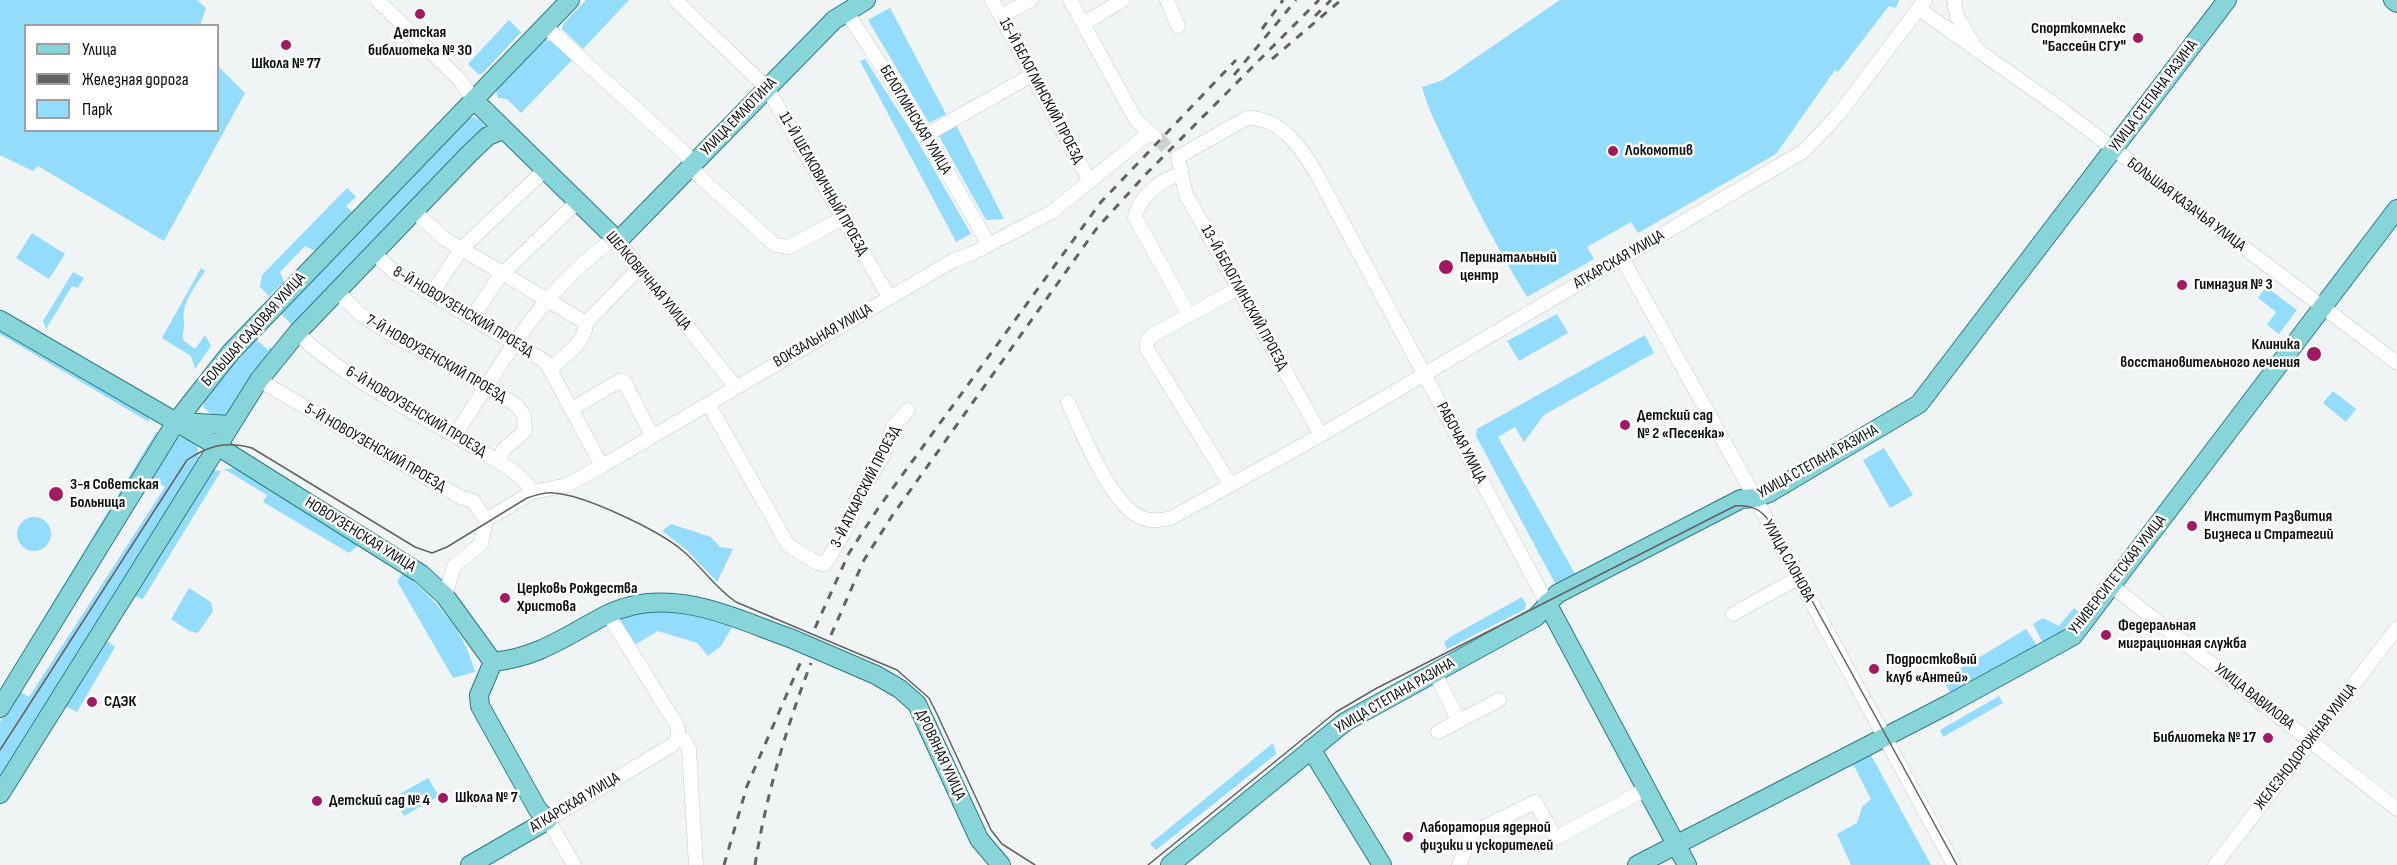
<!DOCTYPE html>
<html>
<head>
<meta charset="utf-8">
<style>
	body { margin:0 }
	#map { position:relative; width:2397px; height:865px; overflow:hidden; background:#f0f4f5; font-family:"Sofia Sans Condensed",sans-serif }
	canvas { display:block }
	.legend { position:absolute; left:24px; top:24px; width:195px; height:108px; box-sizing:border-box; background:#fff; border:2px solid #9f9f9f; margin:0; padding:8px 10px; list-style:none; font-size:18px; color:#0f1010 }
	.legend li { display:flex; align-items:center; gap:12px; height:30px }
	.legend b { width:30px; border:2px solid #9f9f9f }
</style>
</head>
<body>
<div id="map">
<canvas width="2397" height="865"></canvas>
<ul class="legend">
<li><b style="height:8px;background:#87d4d9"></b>Улица</li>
<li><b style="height:8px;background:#616363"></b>Железная дорога</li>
<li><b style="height:16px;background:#94dcfb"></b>Парк</li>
</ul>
</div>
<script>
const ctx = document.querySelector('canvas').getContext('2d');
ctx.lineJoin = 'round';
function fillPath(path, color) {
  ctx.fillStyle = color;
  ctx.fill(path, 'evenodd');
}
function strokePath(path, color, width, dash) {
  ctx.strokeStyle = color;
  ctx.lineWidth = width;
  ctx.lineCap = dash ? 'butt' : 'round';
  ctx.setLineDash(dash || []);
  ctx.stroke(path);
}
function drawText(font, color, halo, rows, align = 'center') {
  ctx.font = font + ' "Sofia Sans Condensed",sans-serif';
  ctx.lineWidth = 5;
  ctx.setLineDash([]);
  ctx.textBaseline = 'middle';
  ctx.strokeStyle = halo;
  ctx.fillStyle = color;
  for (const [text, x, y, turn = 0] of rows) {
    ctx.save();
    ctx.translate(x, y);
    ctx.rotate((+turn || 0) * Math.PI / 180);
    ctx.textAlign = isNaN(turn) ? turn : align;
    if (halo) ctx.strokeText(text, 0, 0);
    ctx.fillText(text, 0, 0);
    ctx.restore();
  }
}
const green = new Path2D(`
	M0,0H197L206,8L200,25L26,26V130H218V66L245,93L164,241L38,166L33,171L0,155Z
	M586,0H629L583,49L562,29L563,24Z
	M1560,0H1899L1896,8L1889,6L1838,72L1835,70L1776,154L1638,233L1631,222L1587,247L1594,259L1527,297C1499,251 1474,204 1451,155C1440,132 1428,110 1422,87L1443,80Z
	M890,8L946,114L929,123L868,20Z
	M509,20L521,32L482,74H478L468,64Z
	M545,40L551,41L572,60L521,113L507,99L498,98L496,91Z
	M865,59L917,140L971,234L956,242L860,61Z
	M474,117L483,123L485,129L295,328L280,313L469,118Z
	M956,125L1004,219L986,220L939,136Z
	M347,188L356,197L346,206L352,212L315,251L305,246L280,272L284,282L269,296L260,287L262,275Z
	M32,233L65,254L49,279L16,258Z
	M201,268L205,271C195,287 181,303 184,322C185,329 181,335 184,341L195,349L205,335L211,346L195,369L191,356L162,338Z
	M73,272L84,278L78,288L72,286L46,329L43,321Z
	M2266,287L2297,310L2279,334L2267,325L2276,312L2258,298Z
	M1557,314L1568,333L1519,361L1507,341Z
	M0,325L149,413V422L0,334Z
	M1645,335L1654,353L1544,415L1524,442L1515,427L1498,437L1578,579L1557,587L1476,436L1477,429Z
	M257,340L268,350L271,347L272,350L225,418L212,415L203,407L205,398L252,342Z
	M2333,391L2356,409L2346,422L2323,403Z
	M156,432L163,435L0,703V690Z
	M176,435L196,444L199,453V461L5,778L0,774V722L19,691L29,697L165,487L149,477Z
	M1884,448L1913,495L1890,508L1863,460Z
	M236,468L361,543L349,553L263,502L267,495L224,469Z
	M210,470L221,471L143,599L133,596Z
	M17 534a17 17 0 1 1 34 0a17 17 0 1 1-34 0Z
	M671,524L711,537L720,547L733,549L717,582L687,550L662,531Z
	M404,572C437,604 463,627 475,672L453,678L397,581Z
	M189,588L211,602L213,611L198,633L189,631L171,619Z
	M1522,597L1526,604L1525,609L1447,649L1444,642L1452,636Z
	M2074,608L2080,613L2066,631L2043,643L2033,624L2043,618L2059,626Z
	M654,610L693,614L732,627L721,646L708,656L697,643L658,631L633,646L620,622L621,618Z
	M2026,629L2037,645L1951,694L1943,679Z
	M107,641L115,647L77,712L63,705L101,642Z
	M1999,696L2003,703L1943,737L1940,730Z
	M1273,743L1276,754L1156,850L1150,844Z
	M1871,755L1931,865H1851L1837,834L1857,823L1862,807L1871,799L1853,764Z
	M428,778L439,796L404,816L393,798Z`);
const minorTunnel = new Path2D(`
	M1157,137L1171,152`);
const minor = new Path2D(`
	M377,0L459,79L474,100
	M675,0L767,88L889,297
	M992,0L1090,182
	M1070,0L1136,120L1155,137
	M1167,0L1178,26
	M1954,0L1957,16L1974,45
	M1919,9L2061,109L2397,363
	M846,11L926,135L988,243
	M1001,16L1031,0
	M1083,24L1123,0
	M545,26L686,154L698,175L775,245L789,247L843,218
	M926,135L1032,75
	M1178,157L1247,118C1283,117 1305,153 1320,180L1547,603
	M1178,157L1186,195L1321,435
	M1180,175C1161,178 1139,198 1135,217L1189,315
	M414,211L445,239L586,323
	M618,241L736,387
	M374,253L394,272L546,362L602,466
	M1622,258L1748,485L1954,865
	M337,291L360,314L395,337L439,359L518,406L524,416L525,431L504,449L498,461
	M432,293L462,248L545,170
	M473,316L500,276L577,202
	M297,333C345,379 410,409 467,443C489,456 519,470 533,492
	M551,368C564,356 586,343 586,323L639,268
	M259,380L460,497L473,501L486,520
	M1068,402C1081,431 1109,498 1135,514C1147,522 1158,521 1171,518L1321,435L1804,151L1838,115L1925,0
	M709,405L788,545L817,563L825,564L849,524L857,499L883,456L893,427L908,410
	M573,408L621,380L624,381L652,436
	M455,435C505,359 538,293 615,238
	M1230,484L1147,349V342L1151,336L1239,288
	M486,520L533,492L567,485L602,466L954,260L969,255L1052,212L1149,133
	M2112,586L2397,809
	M445,596L454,566L481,544L486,520
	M608,614L678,727V738L685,741L689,749L696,865
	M1733,614L1798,578
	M1435,673L1459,721
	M1438,732L1499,700
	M574,865L548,820L672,745L678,738
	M1459,865L1472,833L1535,802L1556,838L1646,789
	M2215,865L2397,628`);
const major = new Path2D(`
	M2393,0L2397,3
	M474,100L618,241L834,20L866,0
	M0,320L219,447L421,574L445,596L493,662
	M182,422L231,425
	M1547,603L1687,865
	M493,662C539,657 566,636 606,615C667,584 731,617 790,638
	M876,675L900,689L917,704L979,839L1001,865
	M0,708L176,422L231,352L570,0
	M1311,749L1382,865
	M0,794L259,380L297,333L469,154L488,136L503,130
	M470,865L548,820L538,810L480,706L479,695L493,662
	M1170,865L1345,722L1536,617L1557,594L1741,499L1755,498L1769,493L1919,404L2227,0
	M1637,865L1949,704L2073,636L2397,209`);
const tram = new Path2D(`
	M0,750L187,460C209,445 227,441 252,448L415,547L432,553L447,547L527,498C536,495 545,492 554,493C585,495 660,531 683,551C702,567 715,588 736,602L897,670L929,698L937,714L991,830L1002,844L1035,865
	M1148,865L1336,712L1377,688L1735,506C1748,505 1757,507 1766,517L1957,865`);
const rail = new Path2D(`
	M1315,16L1331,0
	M1262,29L1283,0
	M1272,59L1341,0
	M1234,75L1296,0
	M815,628L849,553L879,507L1101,202L1236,60
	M831,635L864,560L892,516L1097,228L1147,173L1319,0
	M724,865L747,786L802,659
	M755,865C766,796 786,728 811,663`);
const majorBridge = new Path2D(`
	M790,638L876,675`);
const markers = [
	[420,14,6,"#a21861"],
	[2138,38,6,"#a21861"],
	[286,45,6,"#a21861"],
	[1613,151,6,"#a21861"],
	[1446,267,8,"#a21861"],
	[2182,285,6,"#a21861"],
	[2314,354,8,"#a21861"],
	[1625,425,6,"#a21861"],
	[56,494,8,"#a21861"],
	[2192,526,6,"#a21861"],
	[505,598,6,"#a21861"],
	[2106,635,6,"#a21861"],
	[1874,669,6,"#a21861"],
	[92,702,6,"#a21861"],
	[2268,738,6,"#a21861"],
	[443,798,6,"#a21861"],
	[317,801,6,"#a21861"],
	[1408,837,6,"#a21861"]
];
const poiNames = [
	["Спорткомплекс",2126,29,"right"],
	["\"Бассейн СГУ\"",2126,47,"right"],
	["Детская",420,33,"center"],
	["библиотека № 30",420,51,"center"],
	["Школа № 77",286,64,"center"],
	["Локомотив",1625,151],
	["Перинатальный",1460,258],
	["центр",1460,276],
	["Гимназия № 3",2194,285],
	["Клиника",2300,345,"right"],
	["восстановительного лечения",2300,363,"right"],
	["Детский сад",1637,416],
	["№ 2 «Песенка»",1637,434],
	["3-я Советская",70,485],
	["Больница",70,503],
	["Институт Развития",2204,517],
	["Бизнеса и Стратегий",2204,535],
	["Церковь Рождества",517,589],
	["Христова",517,607],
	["Федеральная",2118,626],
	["миграционная служба",2118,644],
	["Подростковый",1886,660],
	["клуб «Антей»",1886,678],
	["СДЭК",104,702],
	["Библиотека № 17",2256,738,"right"],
	["Школа № 7",455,798],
	["Детский сад № 4",329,801],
	["Лаборатория ядерной",1420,828],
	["физики и ускорителей",1420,846]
];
const streetNames = [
	["15-Й БЕЛОГЛИНСКИЙ ПРОЕЗД",1041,91,62],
	["УЛИЦА СТЕПАНА РАЗИНА",2154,96,-53],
	["УЛИЦА ЕМЛЮТИНА",739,117,-46],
	["БЕЛОГЛИНСКАЯ УЛИЦА",915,120,59],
	["11-Й ШЕЛКОВИЧНЫЙ ПРОЕЗД",823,184,60],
	["БОЛЬШАЯ КАЗАЧЬЯ УЛИЦА",2186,205,37],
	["АТКАРСКАЯ УЛИЦА",1619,260,-30],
	["ШЕЛКОВИЧНАЯ УЛИЦА",648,281,50],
	["13-Й БЕЛОГЛИНСКИЙ ПРОЕЗД",1244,298,61],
	["8-Й НОВОУЗЕНСКИЙ ПРОЕЗД",463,312,31],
	["БОЛЬШАЯ САДОВАЯ УЛИЦА",254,330,-48],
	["ВОКЗАЛЬНАЯ УЛИЦА",823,336,-30],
	["7-Й НОВОУЗЕНСКИЙ ПРОЕЗД",436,359,30],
	["6-Й НОВОУЗЕНСКИЙ ПРОЕЗД",416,412,31],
	["РАБОЧАЯ УЛИЦА",1461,443,62],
	["5-Й НОВОУЗЕНСКИЙ ПРОЕЗД",375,448,30],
	["УЛИЦА СТЕПАНА РАЗИНА",1818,462,-29],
	["3-Й АТКАРСКИЙ ПРОЕЗД",866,487,-63],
	["НОВОУЗЕНСКАЯ УЛИЦА",360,535,32],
	["УЛИЦА СЛОНОВА",1788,561,61],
	["УНИВЕРСИТЕТСКАЯ УЛИЦА",2118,575,-52],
	["УЛИЦА СТЕПАНА РАЗИНА",1395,696,-30],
	["УЛИЦА ВАВИЛОВА",2254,697,38],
	["ЖЕЛЕЗНОДОРОЖНАЯ УЛИЦА",2306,747,-52],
	["ДРОВЯНАЯ УЛИЦА",940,755,65],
	["АТКАРСКАЯ УЛИЦА",575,803,-31]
];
fillPath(green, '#94dcfb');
strokePath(minorTunnel, '#ced2d3', 14, [14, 7]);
strokePath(minor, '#c6cacb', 15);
strokePath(major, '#297d82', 20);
strokePath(minor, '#fff', 14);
strokePath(major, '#87d4d9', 18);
strokePath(tram, '#616363', 1.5);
strokePath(rail, '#616363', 3, [8, 8]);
strokePath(majorBridge, '#297d82', 20, []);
strokePath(majorBridge, '#87d4d9', 18);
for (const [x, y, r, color] of markers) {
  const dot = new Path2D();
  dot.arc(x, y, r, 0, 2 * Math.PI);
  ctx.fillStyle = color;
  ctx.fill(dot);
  strokePath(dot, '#fff', 2);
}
drawText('bold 16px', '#0f1010', '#fff', poiNames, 'left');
drawText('16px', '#0f1010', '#fff', streetNames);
</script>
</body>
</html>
